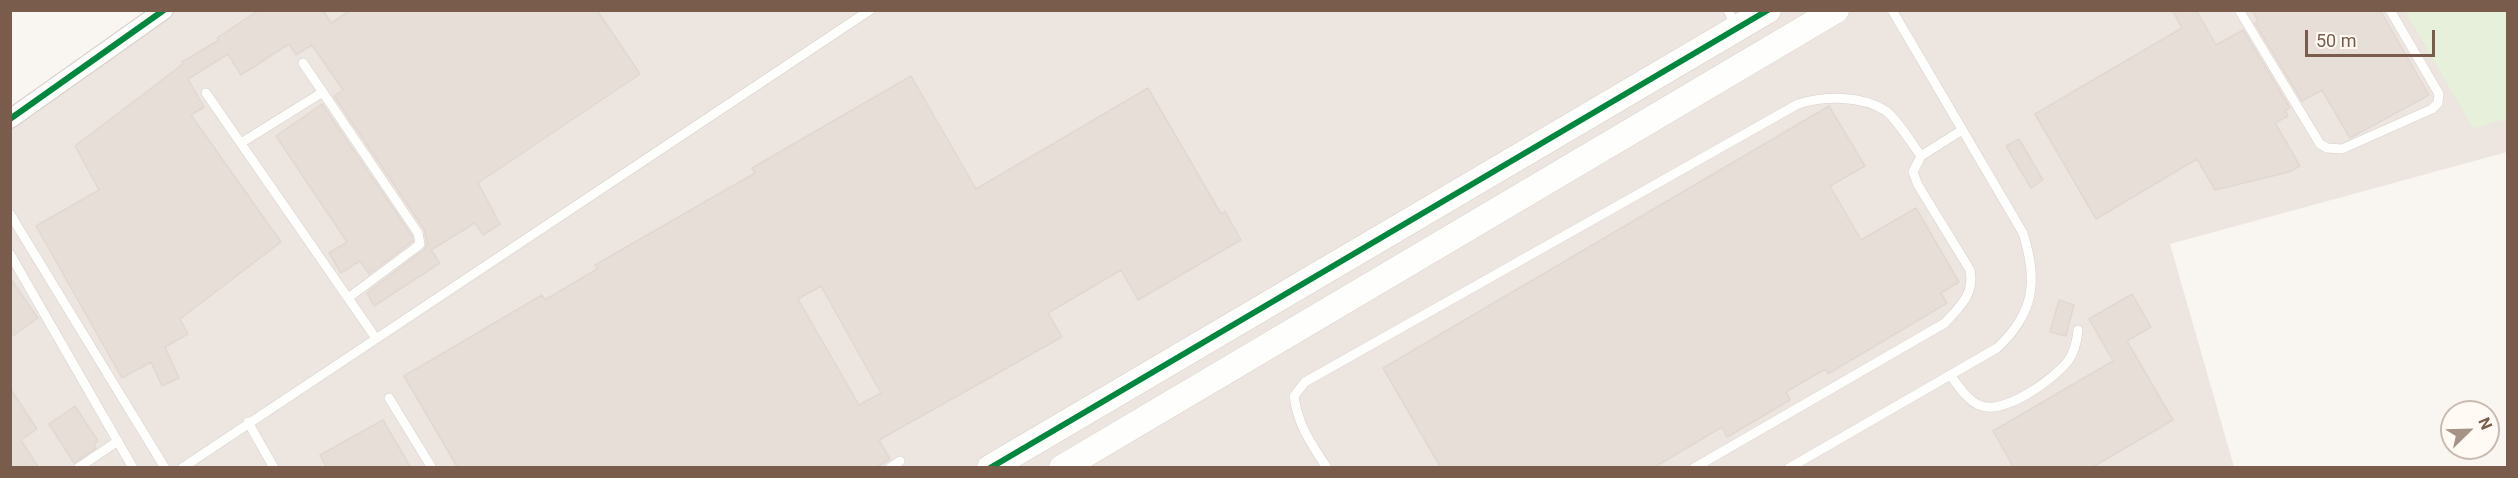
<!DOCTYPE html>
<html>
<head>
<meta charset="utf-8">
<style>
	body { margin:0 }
	#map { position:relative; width:2518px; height:478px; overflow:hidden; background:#f9f5f0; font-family:Roboto,sans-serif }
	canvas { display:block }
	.frame { position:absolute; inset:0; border:12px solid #7a5c4d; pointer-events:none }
	.north { position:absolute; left:2440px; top:400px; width:60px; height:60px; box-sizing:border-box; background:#fffaf3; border:2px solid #cabbb1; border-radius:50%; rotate:67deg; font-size:16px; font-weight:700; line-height:24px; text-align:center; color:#7a5c4d }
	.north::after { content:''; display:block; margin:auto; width:21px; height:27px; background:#a69286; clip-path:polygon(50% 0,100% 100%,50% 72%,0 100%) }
	.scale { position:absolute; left:2305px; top:30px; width:130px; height:27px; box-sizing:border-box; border:3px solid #7a5c4d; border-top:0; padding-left:8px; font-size:18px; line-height:21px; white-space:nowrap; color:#7a5c4d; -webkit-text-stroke:4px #fffaf3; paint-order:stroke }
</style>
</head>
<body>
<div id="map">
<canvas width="2518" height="478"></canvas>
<div class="frame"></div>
<div class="north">N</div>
<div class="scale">50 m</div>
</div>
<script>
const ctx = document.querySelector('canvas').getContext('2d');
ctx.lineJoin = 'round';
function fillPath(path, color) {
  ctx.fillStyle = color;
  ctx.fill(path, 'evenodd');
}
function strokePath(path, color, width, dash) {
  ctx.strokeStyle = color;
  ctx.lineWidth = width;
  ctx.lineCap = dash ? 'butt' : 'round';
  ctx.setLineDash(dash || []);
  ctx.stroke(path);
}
const industrial = new Path2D(`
	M158,11H2507V152L2170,244L2234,467L11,468V126Z`);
const green = new Path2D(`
	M2405,11H2507V119L2473,128Z`);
const building = new Path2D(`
	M259,10H323L331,23L351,10H597L640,74L478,183L500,224L483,235L475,223L431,250L440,263L374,306L367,293L418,254L425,249L427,243L424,229L334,96L343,90L312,45L296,55L289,44L241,75L228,54L188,79L204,107L191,115L281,242L180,319L188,334L165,347L179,378L162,386L151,362L122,378L36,226L99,190L75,146L183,64L182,62L219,40L217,38Z
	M2172,10H2196L2216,45L2243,30L2290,108L2285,111L2288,116L2275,123L2300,166L2289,172L2215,190L2197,159L2096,219L2035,114L2182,28Z
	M2252,10H2380L2429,95L2350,138L2322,90L2302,101L2255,23L2258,21Z
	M911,76L976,189L1148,88L1221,214L1225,211L1241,240L1138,300L1121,270L1048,313L1062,337L879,440L890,459L875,468H458L404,376L542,295L545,300L597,269L595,265L755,173L752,168ZM821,286L881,393L859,405L798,299Z
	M322,104L412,236L413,241L369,274L360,261L341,273L329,253L347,242L276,136Z
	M1829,106L1865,166L1830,186L1861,240L1916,208L1959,282L1941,293L1947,303L1828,374L1825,369L1786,392L1790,400L1727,437L1722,427L1653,468H1441L1383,368Z
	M2019,139L2043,180L2031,188L2006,146Z
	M10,278L38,318L10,338Z
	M2132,294L2151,327L2127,341L2173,420L2091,468H2014L1993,431L2113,361L2089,319Z
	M2059,300L2074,305L2066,336L2050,332Z
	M10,388L37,429L21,440L39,468H10Z
	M75,406L98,441L94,444L96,448L74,463L49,424Z
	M383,420L411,468H327L320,455Z`);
const lane = new Path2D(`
	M1728,10L1736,27
	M2239,10L2320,144L2327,148L2342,149L2432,109L2438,103L2439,94L2390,10
	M303,63L418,233L420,244L414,249L348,298
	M206,93L375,337
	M241,143L323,92
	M10,214L165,468
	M10,254L133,468
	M1950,375C1958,385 1967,400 1979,405C2003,416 2053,380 2068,361C2074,353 2077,340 2078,330
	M389,398L432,468
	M248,422L274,468
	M78,468L118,441
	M182,468L870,10
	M890,468L900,461
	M1327,468C1311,443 1298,426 1294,396L1305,382L1798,104C1825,96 1861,95 1886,111C1897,119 1912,144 1921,156
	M1694,468L1945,323C1960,306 1975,294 1970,270L1918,185L1913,172L1921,156L1962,130
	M1789,468L1997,348C2035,313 2038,280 2023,233L1892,10`);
const street = new Path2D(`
	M10,119L164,10`);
const secondary = new Path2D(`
	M990,468L1768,10
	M1062,468L1836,10`);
const cycleway = new Path2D(`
	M10,119L164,10
	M990,468L1768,10`);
fillPath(industrial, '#ede5e0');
fillPath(green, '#e7f0db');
fillPath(building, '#e6ded7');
strokePath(building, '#e2d8d2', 1.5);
strokePath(lane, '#d7d1cb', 10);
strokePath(street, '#d7d1cb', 20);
strokePath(secondary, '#d9d2cb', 27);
strokePath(lane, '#fefefd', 9);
strokePath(street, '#fefefd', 18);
strokePath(secondary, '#fefefd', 26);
strokePath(cycleway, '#00873e', 6);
</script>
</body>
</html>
